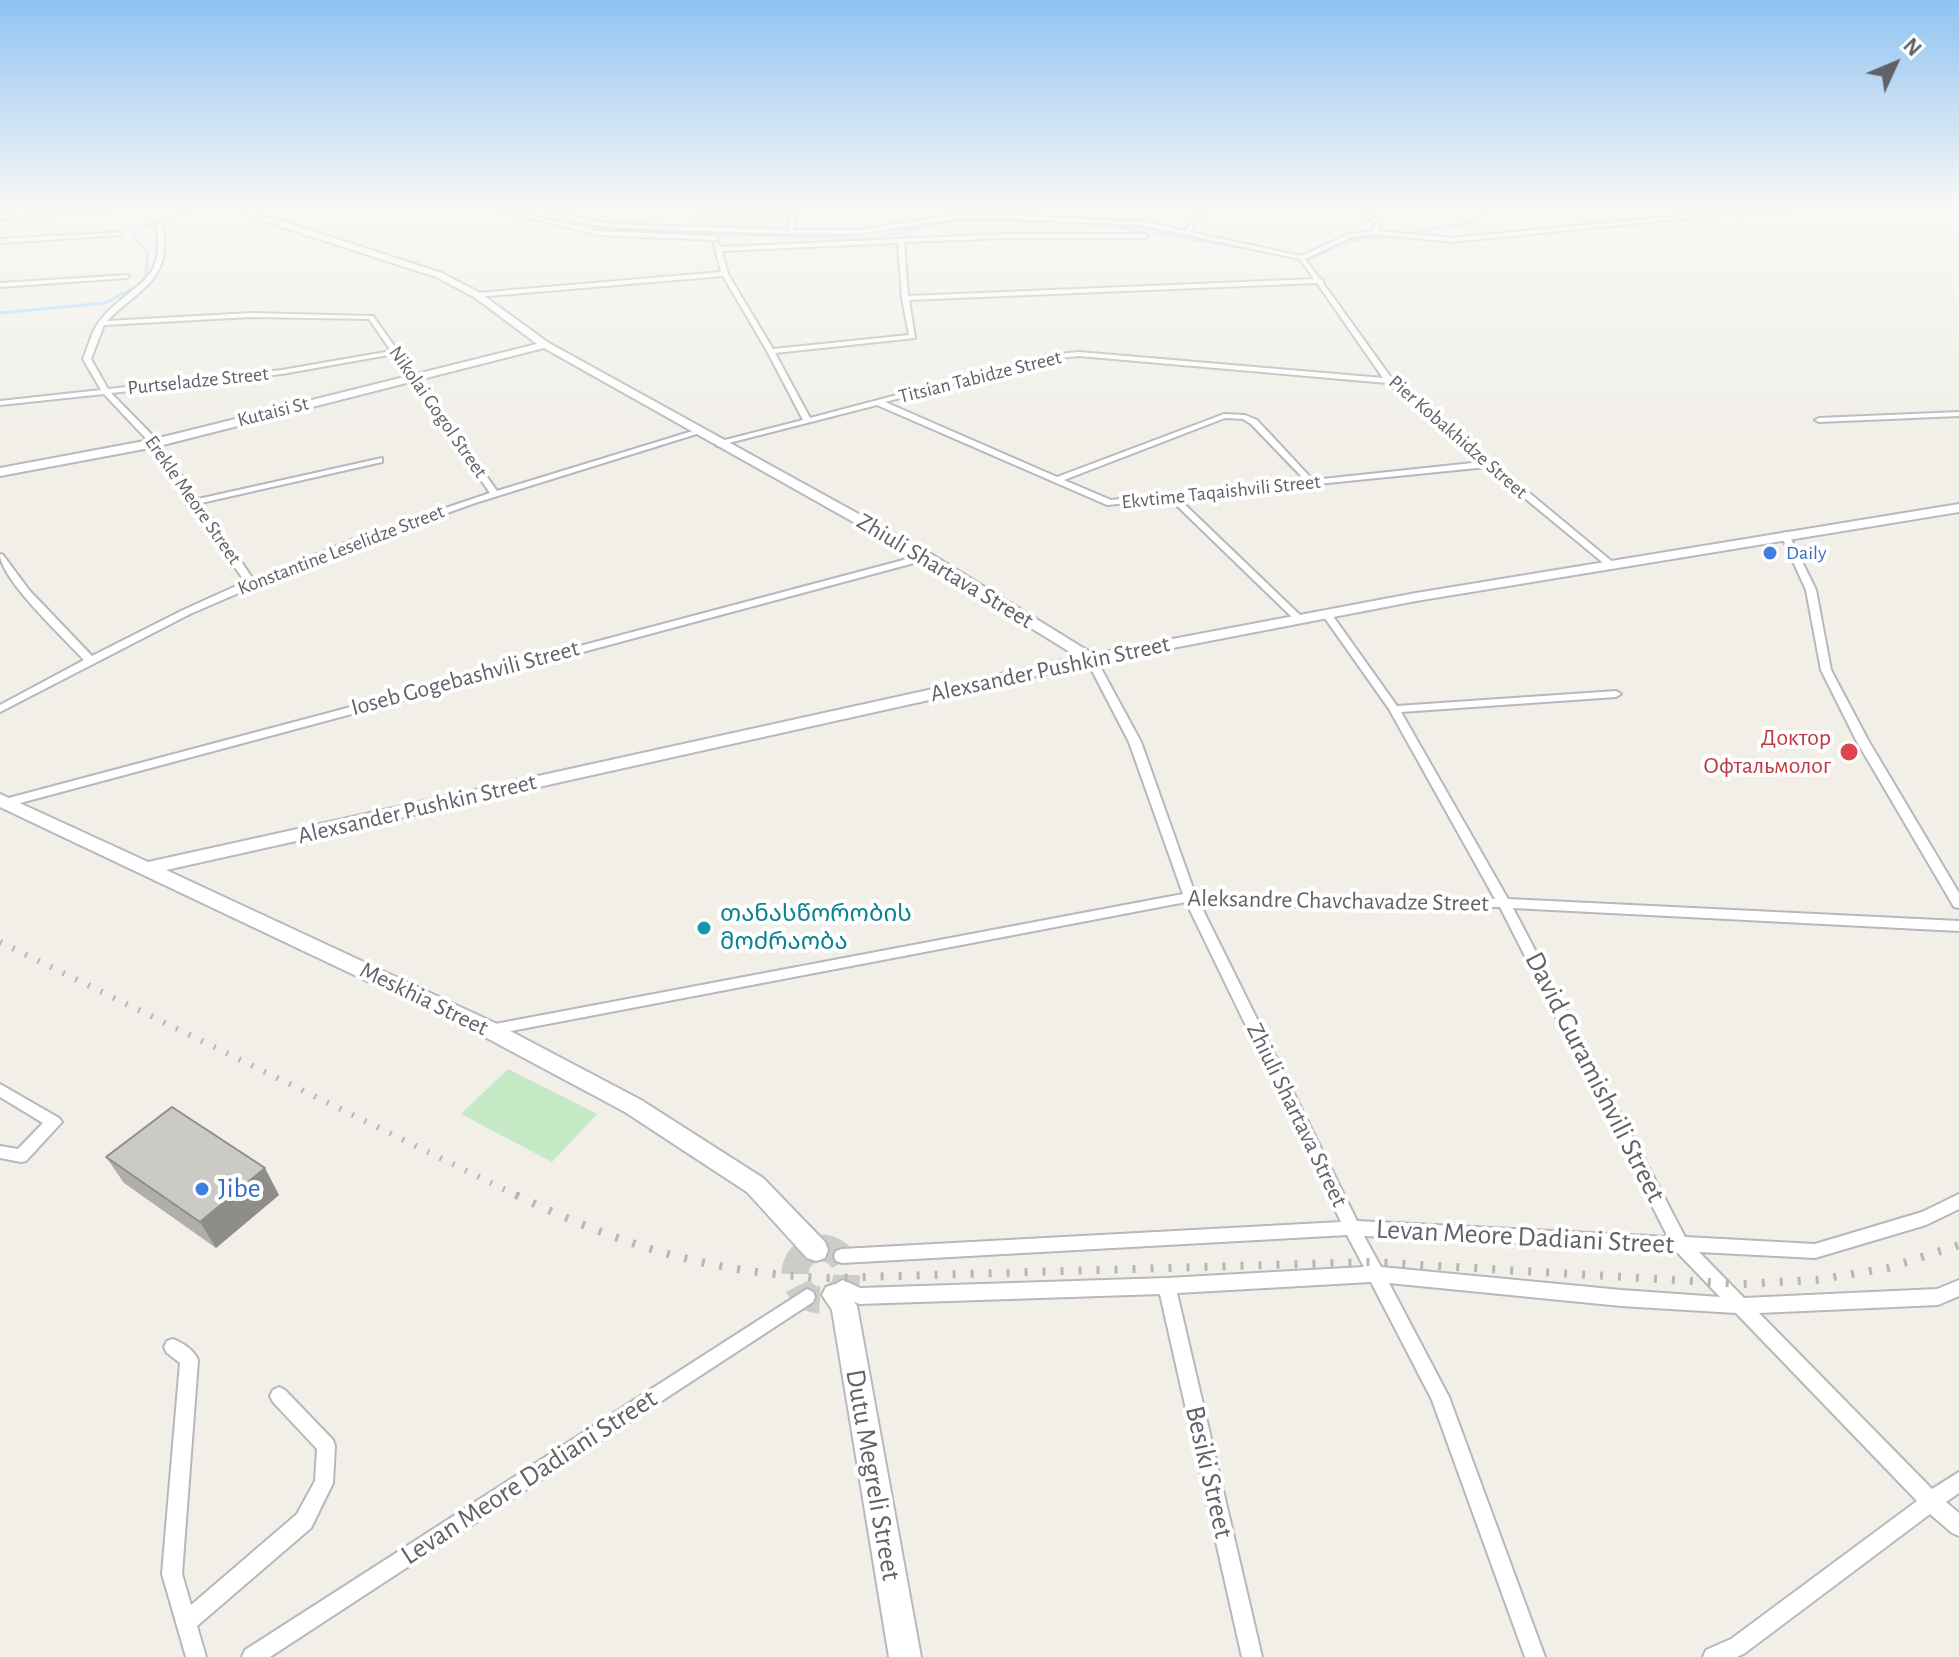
<!DOCTYPE html>
<html>
<head>
<meta charset="utf-8">
<style>
	body { margin:0 }
	#map { position:relative; width:1959px; height:1657px; overflow:hidden; background:#f1efe8; font-family:"Alegreya Sans",sans-serif }
	canvas { display:block }
	.north { position:absolute; left:1855px; top:24px; width:80px; height:80px; -webkit-text-stroke:6px #fff; paint-order:stroke; rotate:46deg; font-size:22px; font-weight:700; line-height:32px; text-align:center; color:#5f6368 }
	.north::after { content:''; display:block; margin:auto; width:28px; height:36px; background:#5f6368; clip-path:polygon(50% 0,100% 100%,50% 72%,0 100%) }
</style>
</head>
<body>
<div id="map">
<canvas width="1959" height="1657"></canvas>
<div class="north">N</div>
</div>
<script>
const ctx = document.querySelector('canvas').getContext('2d');
ctx.lineJoin = 'round';
function fillPath(path, color) {
  ctx.fillStyle = color;
  ctx.fill(path, 'evenodd');
}
function strokePath(path, color, width, dash) {
  ctx.strokeStyle = color;
  ctx.lineWidth = width;
  ctx.lineCap = dash ? 'butt' : 'round';
  ctx.setLineDash(dash || []);
  ctx.stroke(path);
}
function drawText(font, color, halo, rows, align = 'center') {
  ctx.font = font + ' "Alegreya Sans","Noto Sans Georgian",sans-serif';
  ctx.lineWidth = 8;
  ctx.setLineDash([]);
  ctx.textBaseline = 'middle';
  ctx.strokeStyle = halo;
  ctx.fillStyle = color;
  for (const [text, x, y, turn = 0] of rows) {
    ctx.save();
    ctx.translate(x, y);
    ctx.rotate((+turn || 0) * Math.PI / 180);
    ctx.textAlign = isNaN(turn) ? turn : align;
    if (halo) ctx.strokeText(text, 0, 0);
    ctx.fillText(text, 0, 0);
    ctx.restore();
  }
}
const education = new Path2D(`
	M696,205H793L790,229L692,227Z`);
const green = new Path2D(`
	M508,1069L597,1114L552,1162L461,1114Z`);
const stream = new Path2D(`
	M494,205L549,220
	M1695,205L1741,216L1840,205
	M586,229L872,239L952,220L1093,223L1290,256
	M1403,234L1467,223L1500,205
	M1304,257L1312,258L1350,241L1393,235
	M0,313L105,303L145,282L148,252L134,238L135,231L166,217L214,205`);
const secondaryTunnel = new Path2D(`
	M795 1274a26 26 0 1 1 52 0a26 26 0 1 1-52 0Z`);
const street = new Path2D(`
	M0,205H3V206L0,208Z
	M149,205H183L0,219V215Z
	M477,205H488L598,231L716,236L719,238L716,240L598,235Z
	M532,205H541L586,220L616,224L788,230L793,205H799L794,230H858L955,215L996,214L1145,222L1185,231L1202,205H1207L1190,232L1301,256L1349,234L1373,231L1375,223L1351,205H1357L1380,221L1378,231L1452,238L1793,205H1817L1452,242L1375,234L1352,237L1305,259L1320,279L1323,280V283L1392,379L1615,564L1613,566H1607L1487,467L1178,498L1302,617V621H1296L1170,499L1107,505L877,405L717,446V442L803,420L767,351L723,276L477,297L474,295L477,293L721,272L714,244L717,242L721,247L1008,234H1145L1148,236L1145,238H1008L904,242L908,296L1314,279L1300,259L1145,226L996,218L955,219L858,234H791L616,228L583,223ZM898,243L902,298L909,335L773,349L728,274L722,251ZM1317,283L1383,378L1079,352L1048,355L810,418L775,353L915,338L909,300ZM1079,356L1387,383L1482,462L1313,480L1257,420L1245,415L1224,414L1057,477L885,402L1048,359ZM1225,418L1243,419L1251,424L1305,480L1111,500L1064,480Z
	M159,223L162,225C173,280 141,287 107,321L251,313L373,316L497,491L696,430L703,432L475,503L308,563L190,614L0,712V705L84,660C66,640 0,579 0,554L3,555L29,590L92,656L183,610L245,582L152,445L104,394L0,405V401L101,390L83,359C89,345 92,329 102,318C133,282 167,283 156,225ZM251,317L369,319L391,351L282,370L108,389L91,359L104,325ZM394,354L490,493L357,538L253,579L201,503L382,462V458L198,499L158,441L111,393L282,374Z
	M120,232L122,235L0,243V239Z
	M129,275L127,278L0,287V283Z
	M1959,412V416L1819,422L1815,420L1819,418Z
	M1785,532L1789,535L1816,590L1831,670L1868,740L1959,893V908L1954,907L1856,740L1821,670L1806,590L1781,535Z
	M926,554L931,557L929,559L9,806L5,807L0,804L1,800Z
	M1327,611L1330,612L1397,706L1616,691L1621,694L1616,697L1401,712L1508,899L1959,921V931L1513,908L1685,1237L1815,1244L1922,1212L1959,1194V1209L1926,1225L1815,1258L1699,1252L1744,1298L1937,1289L1959,1280V1296L1938,1305L1759,1313L1932,1489L1959,1472V1493L1946,1502L1959,1513V1536L1952,1533L1930,1514L1745,1653L1737,1657H1703L1706,1650L1731,1639L1917,1501L1736,1313L1621,1306L1389,1283L1449,1397L1545,1657H1525L1432,1400L1371,1282L1177,1293L1262,1657H1242L1160,1294L859,1304L837,1293L835,1288L837,1283L843,1280L860,1288L1167,1278L1364,1267L1347,1235L842,1263L836,1261L834,1256L836,1251L842,1249L1341,1222L1186,902L490,1035L485,1034L483,1030L485,1026L490,1025L1183,894L1129,742L1086,659L1091,656L1096,659L1141,742L1195,894L1207,898L1495,899L1389,709L1322,614ZM1200,904L1207,906L1500,907L1668,1237L1357,1221ZM1364,1236L1676,1251L1720,1297L1621,1290L1381,1267Z
	M0,1084L59,1118L62,1122L26,1161L21,1162L0,1158V1146L18,1149L43,1123L0,1097Z
	M807,1289L813,1292L815,1297L813,1302L270,1657H242L245,1650Z
	M173,1339C183,1343 194,1350 198,1360L182,1574L191,1605L297,1514L315,1481L317,1449L273,1402L270,1396L273,1390L279,1387L285,1390L333,1440L335,1446L333,1483L311,1528L197,1626L206,1657H186L162,1574L180,1363L167,1353L164,1347L167,1341Z`);
const secondary = new Path2D(`
	M231,205H243L263,215L442,273L480,293L549,343L931,554L1093,654L1416,593L1959,504V512L1416,601L1095,663L166,870L497,1024L641,1100L763,1178L825,1242L828,1250L825,1258L816,1261L807,1258L747,1192L625,1112L483,1036L0,807V794L148,862L1078,657L921,560L544,348L155,447L0,476V468L155,439L537,344L474,297L436,277L257,219Z
	M835,1284L844,1287L857,1306L921,1657H889L832,1310L822,1295L826,1287Z`);
const railFar1 = new Path2D(`
	M0,942L520,1197`);
const rail = new Path2D(`
	M516,1195C623,1246 709,1273 828,1278L1371,1262L1743,1284L1816,1280L1888,1268L1959,1245`);
const wall = new Path2D(`
	M106,1157L279,1195L216,1248L124,1183Z`);
const shadedWall = new Path2D(`
	M265,1168L279,1195L216,1248L200,1222Z`);
const building = new Path2D(`
	M172,1107L265,1168L200,1222L106,1157Z`);
const markers = [
	[1770,553,8,"#3f7fe0"],
	[1849,752,10,"#e0444e"],
	[704,928,8,"#0f9aa8"],
	[202,1189,8,"#3f7fe0"]
];
const farStreetnames = [
	["Titsian Tabidze Street",980,377,-14],
	["Purtseladze Street",198,381,-6],
	["Kutaisi St",273,412,-14],
	["Nikolai Gogol Street",438,412,55],
	["Pier Kobakhidze Street",1458,437,41],
	["Ekvtime Taqaishvili Street",1221,492,-6],
	["Erekle Meore Street",193,500,55],
	["Konstantine Leselidze Street",341,550,-21]
];
const farShopnames = [
	["Daily",1786,553]
];
const streetNames = [
	["Zhiuli Shartava Street",945,571,31],
	["Alexsander Pushkin Street",1050,669,-12],
	["Ioseb Gogebashvili Street",465,678,-15],
	["Alexsander Pushkin Street",417,809,-13],
	["Aleksandre Chavchavadze Street",1338,901,1],
	["Meskhia Street",424,999,26],
	["Zhiuli Shartava Street",1297,1115,64]
];
const healthNames = [
	["Доктор",1831,738],
	["Офтальмолог",1831,766]
];
const cultureNames = [
	["თანასწორობის",720,914],
	["მოძრაობა",720,942]
];
const nearStreetnames = [
	["David Guramishvili Street",1595,1077,63],
	["Levan Meore Dadiani Street",1525,1237,3],
	["Besiki Street",1209,1472,77],
	["Dutu Megreli Street",873,1475,80],
	["Levan Meore Dadiani Street",529,1477,-33]
];
const nearShopnames = [
	["Jibe",218,1189]
];
fillPath(education, '#e1ded6');
fillPath(green, '#c5e8c5');
strokePath(stream, '#aadaff', 3);
strokePath(secondaryTunnel, '#ccccc8', 27, [27, 14]);
strokePath(street, '#b5b8bc', 4);
strokePath(secondary, '#b6babf', 4);
fillPath(street, '#fff');
fillPath(secondary, '#fff');
strokePath(railFar1, '#b6b7b8', 6, [2, 12]);
strokePath(rail, '#b6b7b8', 8, [3, 15]);
fillPath(wall, '#afaea9');
fillPath(shadedWall, '#8f8d8a');
fillPath(building, '#cccac5');
strokePath(building, '#8f8d8a', 2);
const sky = ctx.createLinearGradient(0, 0, 0, 437);
sky.addColorStop(0, '#8fc3f1');
sky.addColorStop(0.47, '#f9f8f5');
sky.addColorStop(1, '#f9f8f500');
ctx.fillStyle = sky;
ctx.fillRect(0, 0, 1959, 437);
for (const [x, y, r, color] of markers) {
  const dot = new Path2D();
  dot.arc(x, y, r, 0, 2 * Math.PI);
  ctx.fillStyle = color;
  ctx.fill(dot);
  strokePath(dot, '#fff', 3);
}
drawText('20px', '#5f6368', '#fff', farStreetnames);
drawText('20px', '#366cbe', '#fff', farShopnames, 'left');
drawText('24px', '#5f6368', '#fff', streetNames);
drawText('24px', '#be3a42', '#fff', healthNames, 'right');
drawText('24px', '#0d838f', '#fff', cultureNames, 'left');
drawText('28px', '#5f6368', '#fff', nearStreetnames);
drawText('28px', '#366cbe', '#fff', nearShopnames, 'left');
</script>
</body>
</html>
